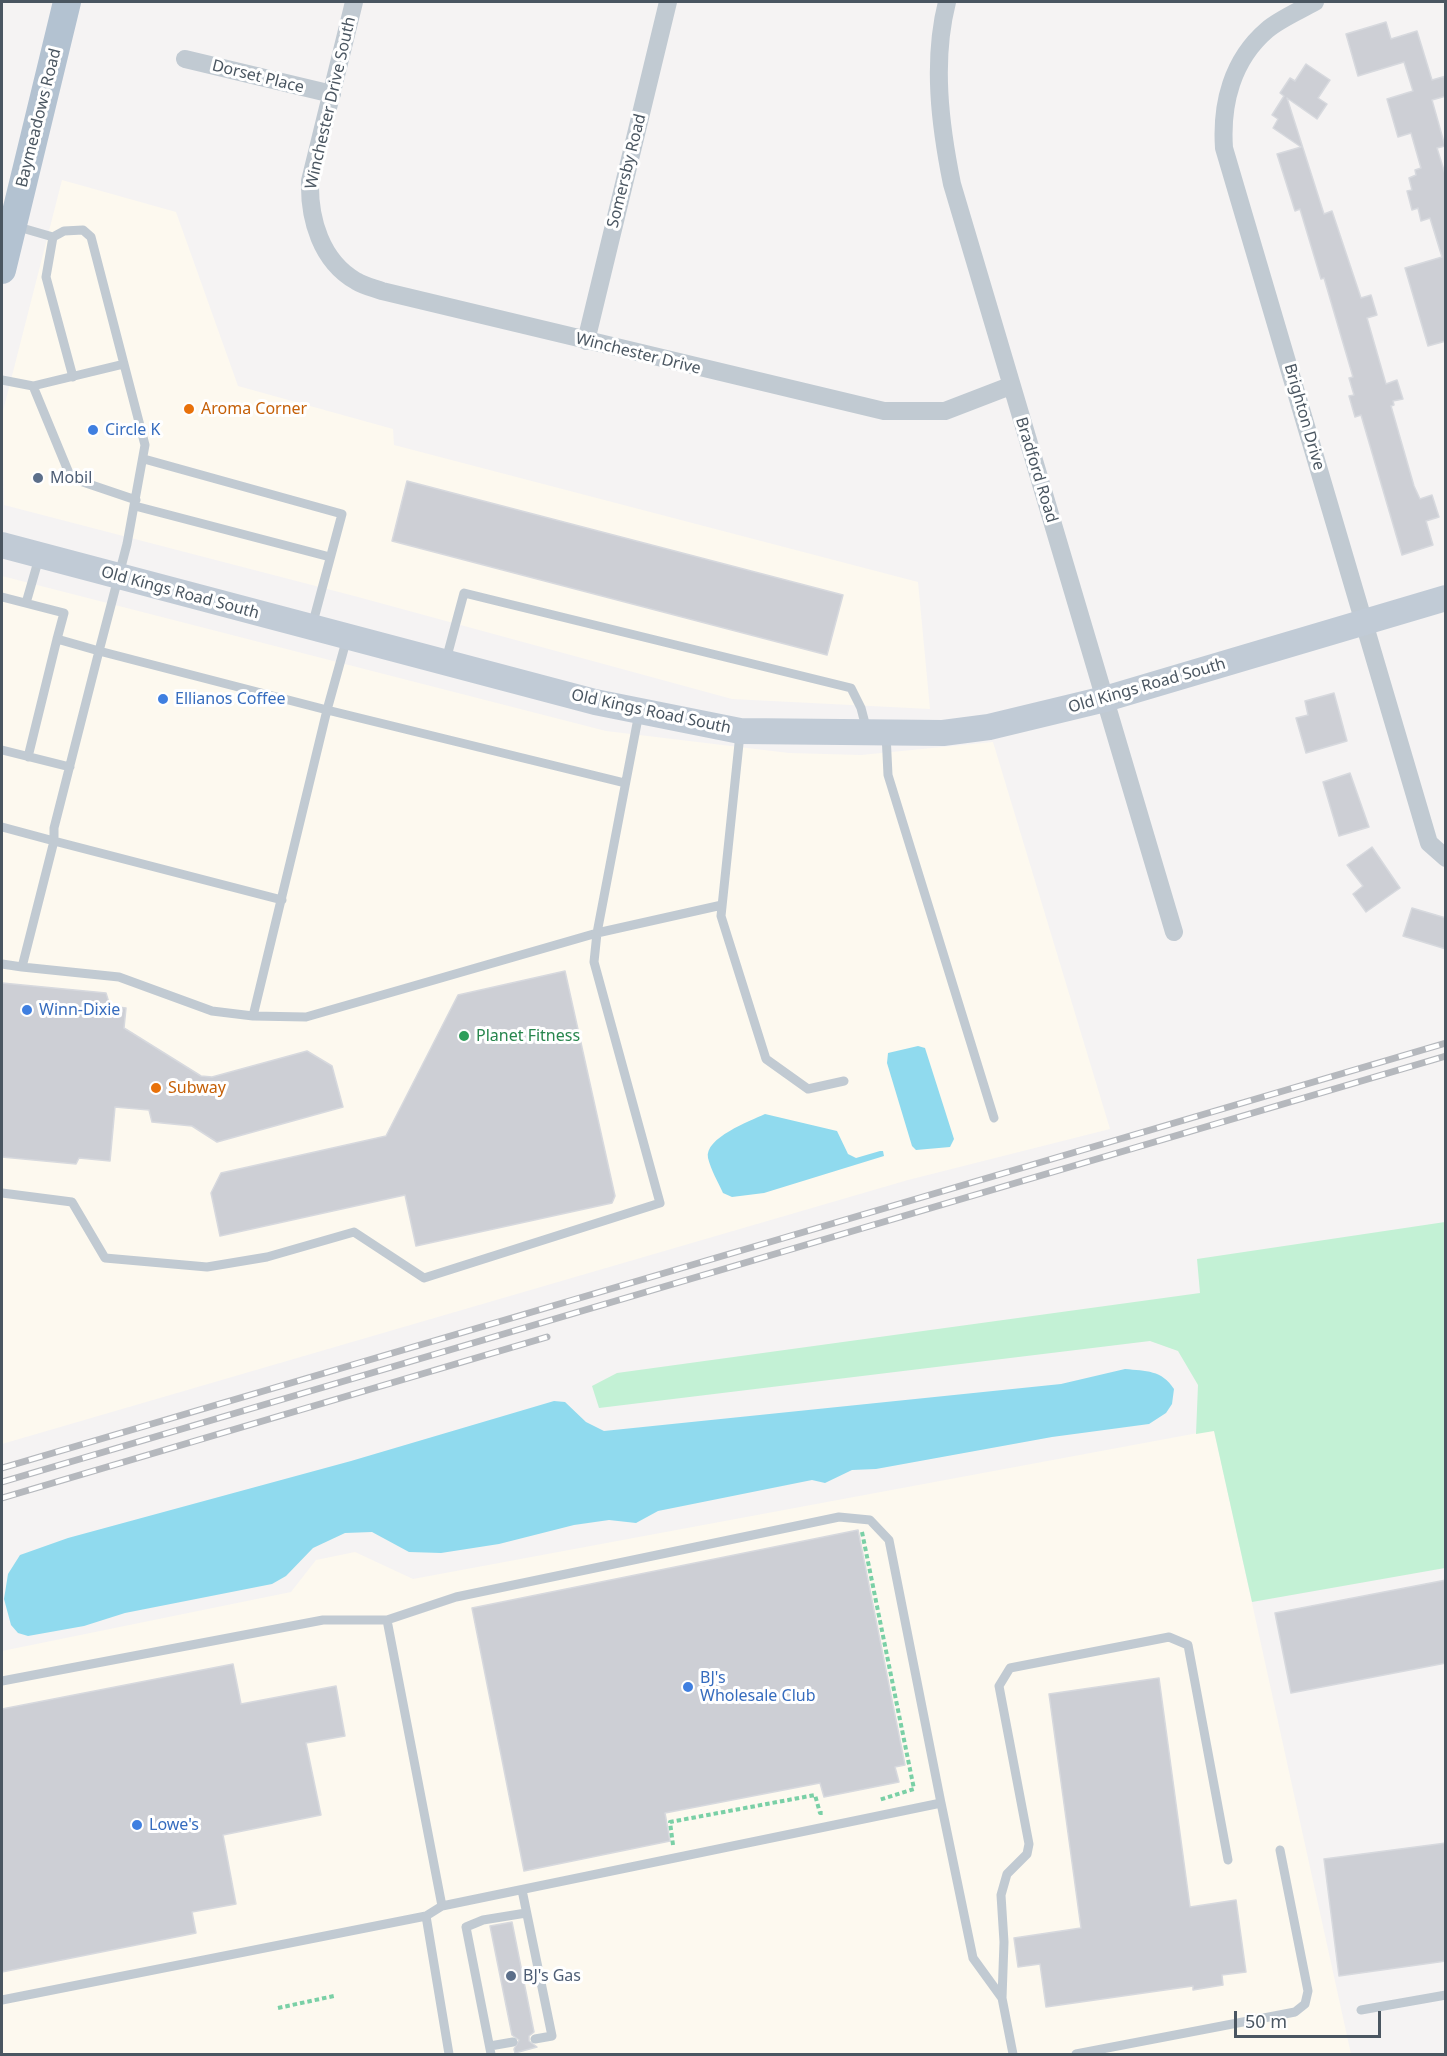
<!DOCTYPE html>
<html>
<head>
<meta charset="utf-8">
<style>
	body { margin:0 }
	#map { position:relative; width:1447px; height:2056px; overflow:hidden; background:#f5f3f3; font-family:"Noto Sans",sans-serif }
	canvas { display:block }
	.frame { position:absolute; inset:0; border:3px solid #4a5661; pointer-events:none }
	.scale { position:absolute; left:1234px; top:2011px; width:147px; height:27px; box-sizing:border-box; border:3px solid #4a5661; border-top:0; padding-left:8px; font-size:18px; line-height:21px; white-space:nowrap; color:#4a5661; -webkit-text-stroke:4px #fff; paint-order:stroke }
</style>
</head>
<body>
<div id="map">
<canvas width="1447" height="2056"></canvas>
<div class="frame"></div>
<div class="scale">50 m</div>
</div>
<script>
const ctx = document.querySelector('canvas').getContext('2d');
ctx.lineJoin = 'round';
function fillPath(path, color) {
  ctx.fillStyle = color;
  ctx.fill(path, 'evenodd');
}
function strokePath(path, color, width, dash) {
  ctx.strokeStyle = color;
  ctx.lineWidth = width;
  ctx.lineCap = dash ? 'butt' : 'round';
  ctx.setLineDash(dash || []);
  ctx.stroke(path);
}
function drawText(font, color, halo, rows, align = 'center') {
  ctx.font = font + ' "Noto Sans",sans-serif';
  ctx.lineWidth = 6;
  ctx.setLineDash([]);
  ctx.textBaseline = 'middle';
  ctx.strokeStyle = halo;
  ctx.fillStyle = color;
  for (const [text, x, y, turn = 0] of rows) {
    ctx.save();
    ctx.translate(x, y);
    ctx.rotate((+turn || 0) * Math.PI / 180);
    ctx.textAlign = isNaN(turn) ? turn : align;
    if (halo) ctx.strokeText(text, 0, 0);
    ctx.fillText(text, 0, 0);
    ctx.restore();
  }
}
const commercial = new Path2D(`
	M62,180L176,212L238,386L393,429L394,445L918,582L930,709L732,699L358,597L4,505L2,415Z
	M2,576L606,731L789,753L861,755L993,742L1110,1129L908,1180L2,1444Z
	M1214,1430L1351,2054H2V1651L291,1592L316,1560L355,1552L413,1579Z`);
const green = new Path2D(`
	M1445,1222V1568L1252,1602L1214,1431L1196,1434L1198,1385L1178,1351L1150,1341L599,1408L592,1386L617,1373L1200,1293L1197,1259Z`);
const water = new Path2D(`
	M918,1046L925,1048L954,1139L950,1147L916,1150L912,1146L887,1063L888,1053Z
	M765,1114L837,1131L848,1154L856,1158L880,1151H883L884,1156L764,1193L732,1197L723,1193C718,1182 711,1170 708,1158C704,1138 750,1121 765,1114Z
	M1125,1369C1146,1371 1162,1370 1174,1389L1172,1404L1166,1413L1149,1424L1052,1437L876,1469L852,1470L825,1483L812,1480L658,1511L636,1523L609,1520L574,1525L499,1544L441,1553L409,1552L372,1532L345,1533L313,1548L286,1576L272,1584L125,1613L84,1626L28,1636L18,1633L11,1625L4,1599L8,1574L20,1555L68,1538L351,1461L554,1401L565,1402L586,1422L604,1431L1061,1384Z`);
const building = new Path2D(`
	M1386,22L1391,39L1417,31L1432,80L1446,76V96L1432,100L1445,146L1437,148L1446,177V341L1428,346L1405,268L1442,257L1430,218L1421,221L1418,208L1412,210L1407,191L1412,190L1409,178L1416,175L1415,170L1421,168L1411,133L1398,137L1387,99L1413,91L1404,62L1358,76L1346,34Z
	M1306,64L1330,80L1318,98L1327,104L1317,119L1287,98L1324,214L1332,211L1361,298L1371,295L1377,315L1367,318L1386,384L1397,380L1403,399L1393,401L1394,405L1391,406L1414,486L1420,499L1432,495L1439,517L1426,521L1433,545L1402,555L1361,415L1355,417L1349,396L1354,395L1349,378L1353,377L1324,278L1321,279L1300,209L1295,211L1277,154L1301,147L1273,128L1278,119L1272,115L1284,96L1280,93L1290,78L1295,81Z
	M407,481L843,595L827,655L392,541Z
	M1334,693L1347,741L1306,753L1296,718L1308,715L1305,701Z
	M1350,773L1369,827L1339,836L1323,782Z
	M1372,847L1400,888L1366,912L1353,894L1363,886L1347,865Z
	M1412,908L1446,918V949L1403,936Z
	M565,971L615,1196L612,1203L416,1246L405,1195L220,1236L211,1193L221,1173L386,1136L458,995Z
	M2,983L106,993L110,1006L126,1008L124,1028L201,1076L212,1077L307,1051L332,1066L343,1107L217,1142L192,1126L152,1122L149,1110L115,1107L110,1161L79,1158L76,1164L2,1157Z
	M858,1530L905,1765L895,1767L899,1782L824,1797L820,1783L665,1813L670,1841L524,1871L472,1608Z
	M1446,1580V1663L1291,1693L1275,1613Z
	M233,1664L241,1704L336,1686L345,1736L306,1743L321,1815L223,1835L236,1904L192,1912L196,1933L2,1972V1709Z
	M1159,1678L1190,1907L1236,1900L1246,1972L1222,1975L1223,1985L1193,1990V1986L1046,2007L1040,1964L1018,1967L1014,1938L1081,1928L1049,1694Z
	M1446,1843V1961L1339,1976L1324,1859Z
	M512,1922L534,2032L529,2036V2041L537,2047L515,2053L514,2049L519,2040L512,2035L490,1926Z`);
const path = new Path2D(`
	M862,1532L914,1789L879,1800
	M673,1845L670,1822L815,1795L820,1813H823
	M278,2008L334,1996`);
const lane = new Path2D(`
	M53,237L46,277L73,377
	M2,380L33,386L124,364
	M33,386L71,478L136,500
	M144,459L342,514L312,626
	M135,506L330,557
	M2,597L64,613L57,639L99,651L54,828V841L282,900
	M26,603L39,558
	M347,638L327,710L625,783
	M446,660L464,593L851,688L861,708L867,731
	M639,713L597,933L722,905
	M740,734L721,916L766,1059L808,1089L844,1081
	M886,734L888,775L994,1118
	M2,750L70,767
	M28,757L57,639
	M2,827L54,841L22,967L119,977L212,1011L253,1016
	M2,964L22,967
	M2,1193L72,1202L105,1258L207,1267L267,1257L354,1232L424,1278L660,1203L594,962L597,933L306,1017L253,1016L327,710L99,651L127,544L145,445L91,237L83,230L64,231L53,237L15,226
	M2,1681L323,1620H387
	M522,1890L552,2036L535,2039
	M442,1906L387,1620L456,1597L839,1517L870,1520L889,1540L941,1803
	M1002,1998L1004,1942L1001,1895L1007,1874L1027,1854L1029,1844L999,1686L1010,1668L1169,1637L1188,1645L1228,1860
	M2,2000L426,1916
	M1361,2010L1446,1995
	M490,2046L513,2042
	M449,2054L426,1916L442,1906L941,1803L973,1958L1002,1998L1013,2054
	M491,2054L466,1927L483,1920L526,1913
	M1076,2054L1295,2012L1305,2004L1308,1991L1280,1850`);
const street = new Path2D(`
	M354,2L310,181C309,219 321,261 356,281C364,286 374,288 382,291L884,411H945L1010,386
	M947,2C932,61 940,125 952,184L1174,932
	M1315,2C1299,11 1280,19 1267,30C1232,60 1221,104 1224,148L1429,843L1446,858
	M185,59L332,94
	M586,341L668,2`);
const secondary = new Path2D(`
	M2,545L595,702L740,731L943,733L989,727L1105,699L1446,598`);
const primary = new Path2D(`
	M2,270L67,2`);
const rail = new Path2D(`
	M2,1468L1446,1043
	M2,1482L1446,1056
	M2,1498L547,1337`);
const markers = [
	[189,409,6,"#e8710a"],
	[93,430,6,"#3f7fe0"],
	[38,478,6,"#5c6f8a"],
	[163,699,6,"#3f7fe0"],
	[27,1010,6,"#3f7fe0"],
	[464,1036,6,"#2e9e5b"],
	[156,1088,6,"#e8710a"],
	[688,1687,6,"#3f7fe0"],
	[137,1825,6,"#3f7fe0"],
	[511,1976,6,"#5c6f8a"]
];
const streetNames = [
	["Dorset Place",258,77,14],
	["Winchester Drive South",331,103,-77],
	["Baymeadows Road",39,118,-76],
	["Somersby Road",627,171,-76],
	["Winchester Drive",638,354,14],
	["Brighton Drive",1304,417,74],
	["Bradford Road",1036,470,73],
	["Old Kings Road South",180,593,15],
	["Old Kings Road South",1147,686,-16],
	["Old Kings Road South",651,712,12]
];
const foodNames = [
	["Aroma Corner",201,409],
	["Subway",168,1088]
];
const shopNames = [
	["Circle K",105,430],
	["Ellianos Coffee",175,699],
	["Winn-Dixie",39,1010],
	["BJ's",700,1678],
	["Wholesale Club",700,1696],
	["Lowe's",149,1825]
];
const serviceNames = [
	["Mobil",50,478],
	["BJ's Gas",523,1976]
];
const leisureNames = [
	["Planet Fitness",476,1036]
];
fillPath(commercial, '#fdf9ef');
fillPath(green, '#c3f1d5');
fillPath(water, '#90daee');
fillPath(building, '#cdcfd5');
strokePath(building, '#d7d9de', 1.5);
strokePath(path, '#7ad0a6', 4, [4.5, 3]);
strokePath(lane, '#c1cad2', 9);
strokePath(street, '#c1cad2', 18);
strokePath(secondary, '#c1cbd6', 26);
strokePath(primary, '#b3c2d1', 28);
strokePath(rail, '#b5b8bd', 7);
strokePath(rail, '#fff', 4.5, [14]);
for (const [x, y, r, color] of markers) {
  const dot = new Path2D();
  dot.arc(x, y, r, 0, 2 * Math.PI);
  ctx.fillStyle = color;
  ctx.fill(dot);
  strokePath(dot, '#fff', 2);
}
drawText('16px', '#4a5661', '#fff', streetNames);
drawText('16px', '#c56008', '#fff', foodNames, 'left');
drawText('16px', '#366cbe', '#fff', shopNames, 'left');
drawText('16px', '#4e5e75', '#fff', serviceNames, 'left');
drawText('16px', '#27864d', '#fff', leisureNames, 'left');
</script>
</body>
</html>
